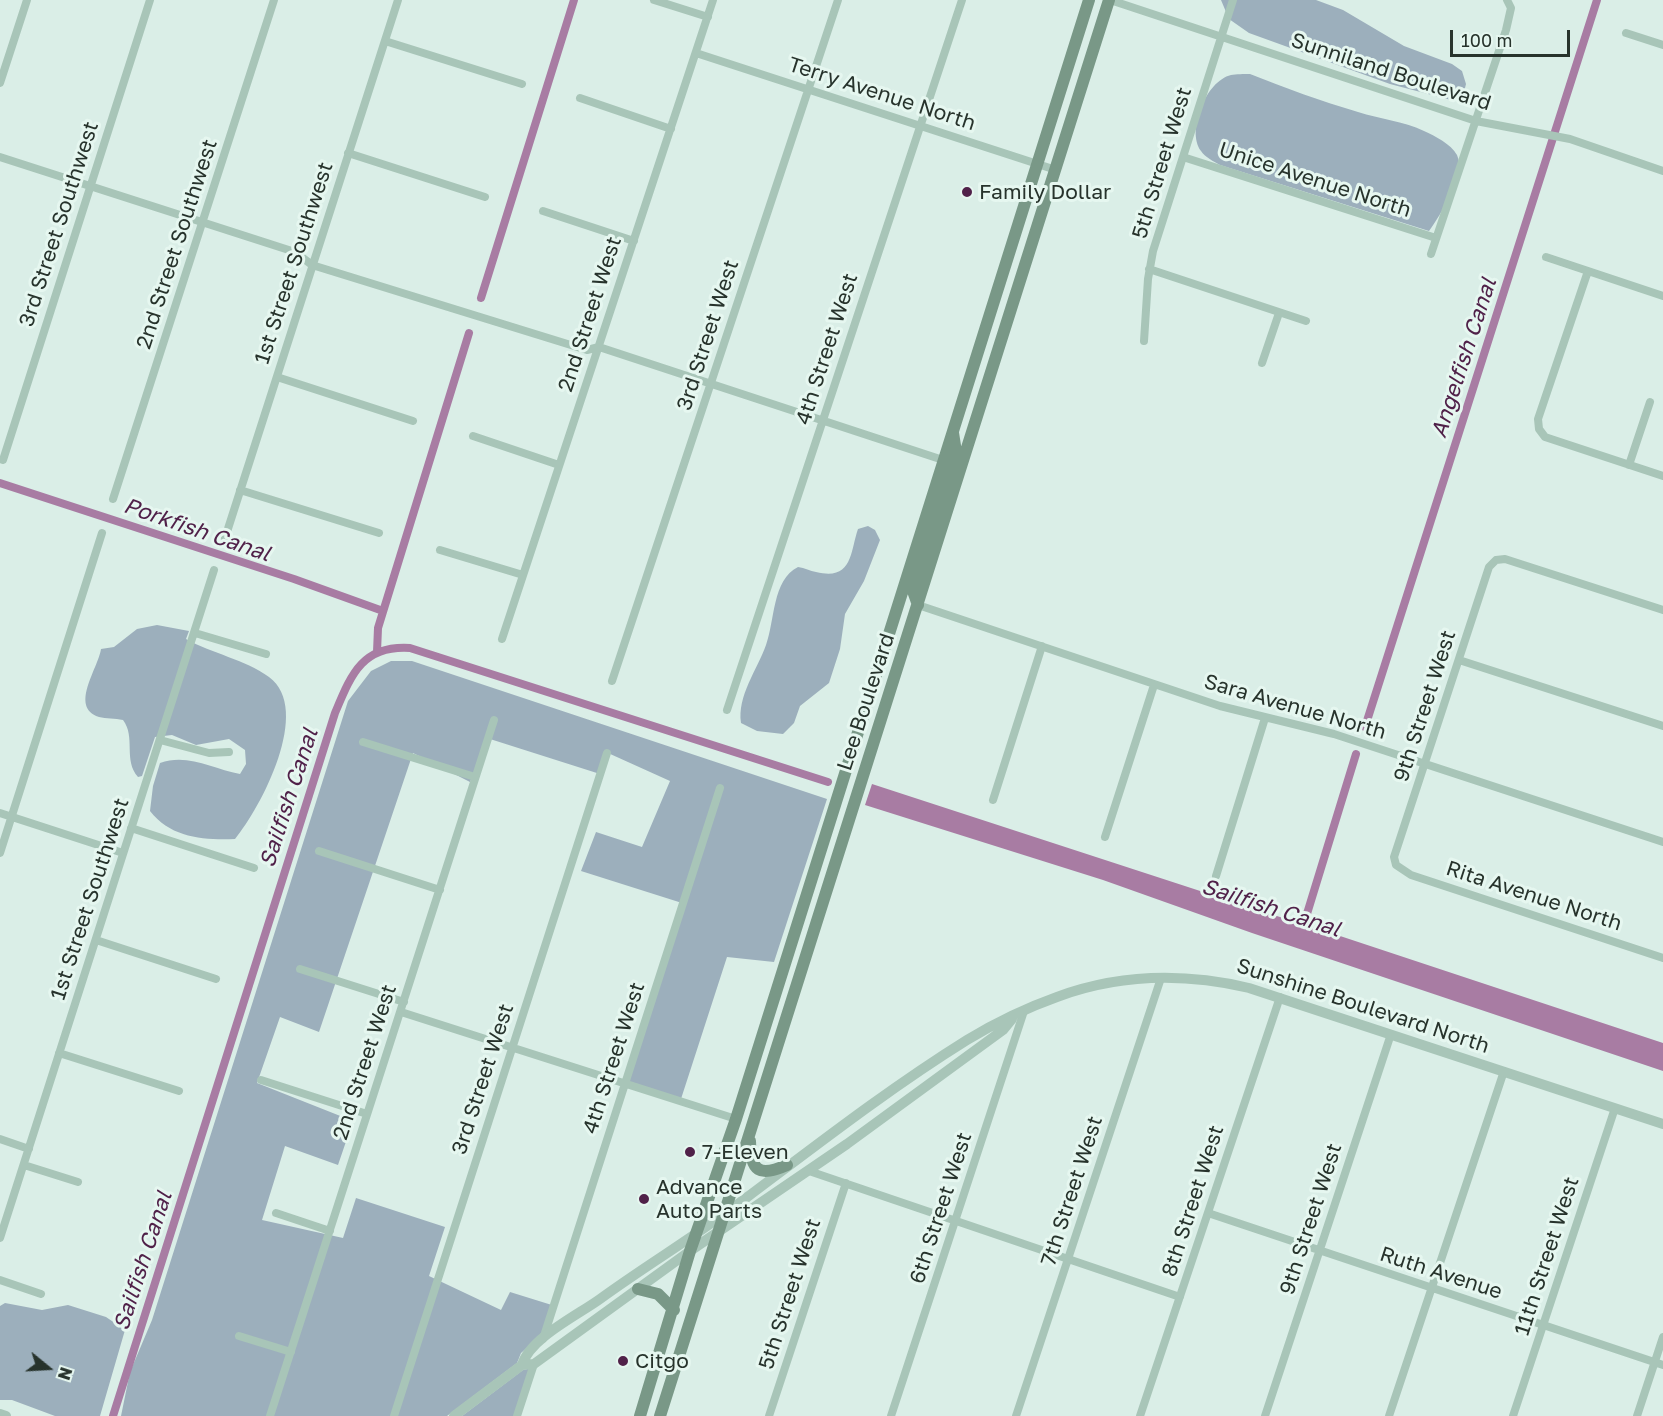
<!DOCTYPE html>
<html>
<head>
<meta charset="utf-8">
<style>
	body { margin:0 }
	#map { position:relative; width:1663px; height:1416px; overflow:hidden; background:#daeee7; font-family:"Golos Text",sans-serif }
	canvas { display:block }
	.north { position:absolute; left:18px; top:1338px; width:60px; height:60px; -webkit-text-stroke:4px #e6f7f0; paint-order:stroke; rotate:108deg; font-size:16px; font-weight:700; line-height:24px; text-align:center; color:#27332c }
	.north::after { content:''; display:block; margin:auto; width:21px; height:27px; background:#27332c; clip-path:polygon(50% 0,100% 100%,50% 72%,0 100%) }
	.scale { position:absolute; left:1450px; top:30px; width:120px; height:27px; box-sizing:border-box; border:3px solid #27332c; border-top:0; padding-left:8px; font-size:18px; line-height:21px; white-space:nowrap; color:#27332c; -webkit-text-stroke:4px #e6f7f0; paint-order:stroke }
</style>
</head>
<body>
<div id="map">
<canvas width="1663" height="1416"></canvas>
<div class="north">N</div>
<div class="scale">100 m</div>
</div>
<script>
const ctx = document.querySelector('canvas').getContext('2d');
ctx.lineJoin = 'round';
function fillPath(path, color) {
  ctx.fillStyle = color;
  ctx.fill(path, 'evenodd');
}
function strokePath(path, color, width, dash) {
  ctx.strokeStyle = color;
  ctx.lineWidth = width;
  ctx.lineCap = dash ? 'butt' : 'round';
  ctx.setLineDash(dash || []);
  ctx.stroke(path);
}
function drawText(font, color, halo, rows, align = 'center') {
  ctx.font = font + ' "Golos Text",sans-serif';
  ctx.lineWidth = 6;
  ctx.setLineDash([]);
  ctx.textBaseline = 'middle';
  ctx.strokeStyle = halo;
  ctx.fillStyle = color;
  for (const [text, x, y, turn = 0] of rows) {
    ctx.save();
    ctx.translate(x, y);
    ctx.rotate((+turn || 0) * Math.PI / 180);
    ctx.textAlign = isNaN(turn) ? turn : align;
    if (halo) ctx.strokeText(text, 0, 0);
    ctx.fillText(text, 0, 0);
    ctx.restore();
  }
}
const green = new Path2D(`
	M1221,0H1316L1343,10L1404,46L1452,64L1462,71L1466,84L1463,96L1451,100L1390,84L1249,33L1229,19Z
	M1250,74C1285,88 1321,101 1358,112C1380,119 1403,121 1424,131C1435,136 1451,144 1457,155C1466,174 1440,216 1429,231L1220,165C1213,161 1205,157 1201,151C1186,130 1206,81 1231,75C1236,74 1244,74 1250,74Z
	M868,526L875,530L880,540L864,581L845,614L840,649L829,683L800,706L794,723L783,734L757,731L741,723C737,696 757,670 766,645C775,621 772,580 798,567C805,568 810,571 816,572C853,581 850,552 858,529Z
	M157,625L189,631L186,639C213,654 244,659 269,677C313,709 261,808 235,839C203,840 171,838 150,811L153,786L160,763C188,753 213,769 240,774L246,764L245,750L229,739L196,745L172,735L155,737L142,776L138,777C123,760 136,737 123,720C115,718 106,719 99,717C69,707 98,669 101,649L114,647L137,629Z
	M391,661H412L827,799L774,962L727,957L680,1102L626,1084L682,903L581,871L596,832L642,847L670,781L608,753L600,774L490,739L470,782L413,753L319,1032L280,1017L257,1083L353,1121L338,1165L285,1146L262,1220L343,1238L356,1198L445,1227L429,1276L501,1310L510,1292L555,1306L547,1330L521,1353L517,1363L447,1416H121L130,1372L152,1320L348,701L371,671Z
	M5,1303L42,1310L68,1305L106,1317L125,1330L100,1416H55L12,1400H0V1306Z
	M532,1368L519,1416H462L523,1370Z`);
const water = new Path2D(`
	M872,784L1283,918C1293,917 1302,914 1313,921C1318,925 1319,928 1325,931L1663,1043V1071L1252,933L1103,880L865,805Z`);
const canal = new Path2D(`
	M481,298L574,0
	M0,483L294,579L383,611
	M377,652L378,628L469,333
	M1365,727L1597,0
	M1302,930L1356,754
	M113,1416L335,713C351,675 362,645 410,648L828,782`);
const minor = new Path2D(`
	M654,0L708,17
	M1110,0L1476,121L1570,139L1663,171
	M1626,33L1663,45
	M385,41L522,84
	M696,53L1056,170
	M0,83L27,0
	M580,98L671,129
	M348,153L485,197
	M0,157L295,252L312,265L587,350L599,347L943,460
	M1183,157L1436,238
	M543,211L634,241
	M1431,254L1506,30L1511,8L1507,0
	M1546,257L1663,296
	M1149,269L1306,321
	M1588,271L1538,419L1539,429L1545,437L1663,476
	M1144,341L1148,279L1153,251L1233,0
	M1262,363L1279,313
	M277,377L413,421
	M473,436L559,465
	M3,460L150,0
	M1629,465L1650,402
	M240,490L379,533
	M113,499L274,0
	M225,538L398,0
	M440,550L523,575
	M918,605L1220,706L1334,734L1663,842
	M1663,610L1505,559L1496,560L1489,567L1394,857L1396,865L1411,875L1663,958
	M195,633L266,654
	M502,639L713,0
	M1459,660L1663,726
	M612,681L838,0
	M727,710L962,0
	M160,740L209,753L229,752
	M363,742L475,777
	M993,800L1042,646
	M0,813L123,853
	M131,828L254,868
	M1105,837L1154,685
	M319,851L440,890
	M0,853L102,533
	M1216,876L1265,718
	M96,940L216,979
	M300,969L404,1002
	M401,1012L736,1119
	M59,1053L179,1091
	M261,1080L367,1114
	M0,1139L29,1149
	M24,1165L78,1182
	M809,1171L1180,1297
	M276,1213L330,1231
	M1208,1213L1663,1365
	M0,1238L214,570
	M0,1280L41,1294
	M239,1336L291,1352
	M543,1339L720,788
	M270,1416L494,720
	M394,1416L607,753
	M517,1416L534,1364
	M769,1416L846,1183
	M891,1416L1024,1011
	M1016,1416L1161,978
	M1140,1416L1280,997
	M1265,1416L1391,1034
	M1389,1416L1504,1071
	M1513,1416L1615,1108
	M1637,1416L1663,1337`);
const tertiary = new Path2D(`
	M522,1365C530,1338 578,1315 600,1299C648,1264 699,1234 746,1198C818,1144 890,1088 967,1040C995,1023 1026,1008 1057,997C1119,974 1185,973 1249,988L1663,1124
	M0,1414L6,1416
	M454,1416L522,1365L534,1364L690,1251L847,1144L1003,1030L1012,1019`);
const secondary = new Path2D(`
	M918,605L913,591L956,452L953,433
	M750,1141C751,1172 759,1177 787,1165
	M638,1289L658,1294L674,1310
	M640,1416L690,1251L736,1119L1089,0
	M660,1416L1109,0`);
const markers = [
	[967,192,6,"#502149"],
	[690,1152,6,"#502149"],
	[644,1199,6,"#502149"],
	[623,1361,6,"#502149"]
];
const streetNames = [
	["Sunniland Boulevard",1391,72,18],
	["Terry Avenue North",882,94,18],
	["5th Street West",1162,163,-73],
	["Unice Avenue North",1315,180,18],
	["3rd Street Southwest",59,224,-72],
	["2nd Street Southwest",177,244,-72],
	["1st Street Southwest",294,263,-72],
	["2nd Street West",590,314,-72],
	["3rd Street West",708,335,-72],
	["4th Street West",827,349,-72],
	["Lee Boulevard",866,702,-72],
	["9th Street West",1425,706,-72],
	["Sara Avenue North",1295,707,16],
	["Rita Avenue North",1534,896,18],
	["1st Street Southwest",90,899,-72],
	["Sunshine Boulevard North",1363,1006,18],
	["4th Street West",614,1058,-72],
	["2nd Street West",365,1062,-72],
	["3rd Street West",483,1079,-72],
	["7th Street West",1072,1191,-72],
	["8th Street West",1193,1201,-72],
	["6th Street West",941,1208,-72],
	["9th Street West",1311,1219,-72],
	["11th Street West",1547,1256,-72],
	["Ruth Avenue",1441,1273,18],
	["5th Street West",790,1294,-72]
];
const poiNames = [
	["Family Dollar",979,192],
	["7-Eleven",702,1152],
	["Advance",656,1187],
	["Auto Parts",656,1211],
	["Citgo",635,1361]
];
const waterNames = [
	["Angelfish Canal",1464,358,-72],
	["Porkfish Canal",197,530,19],
	["Sailfish Canal",289,798,-72],
	["Sailfish Canal",1271,908,18],
	["Sailfish Canal",143,1261,-72]
];
fillPath(green, '#9cafbc');
fillPath(water, '#a87ca3');
strokePath(canal, '#a87ca3', 8);
strokePath(minor, '#a8c5b8', 8);
strokePath(tertiary, '#a8c5b8', 10);
strokePath(secondary, '#799887', 12);
for (const [x, y, r, color] of markers) {
  const dot = new Path2D();
  dot.arc(x, y, r, 0, 2 * Math.PI);
  ctx.fillStyle = color;
  ctx.fill(dot);
  strokePath(dot, '#e6f7f0', 2);
}
drawText('21px', '#27332c', '#e6f7f0', streetNames);
drawText('21px', '#27332c', '#e6f7f0', poiNames, 'left');
drawText('italic 22px', '#502149', '#e6f7f0', waterNames);
</script>
</body>
</html>
